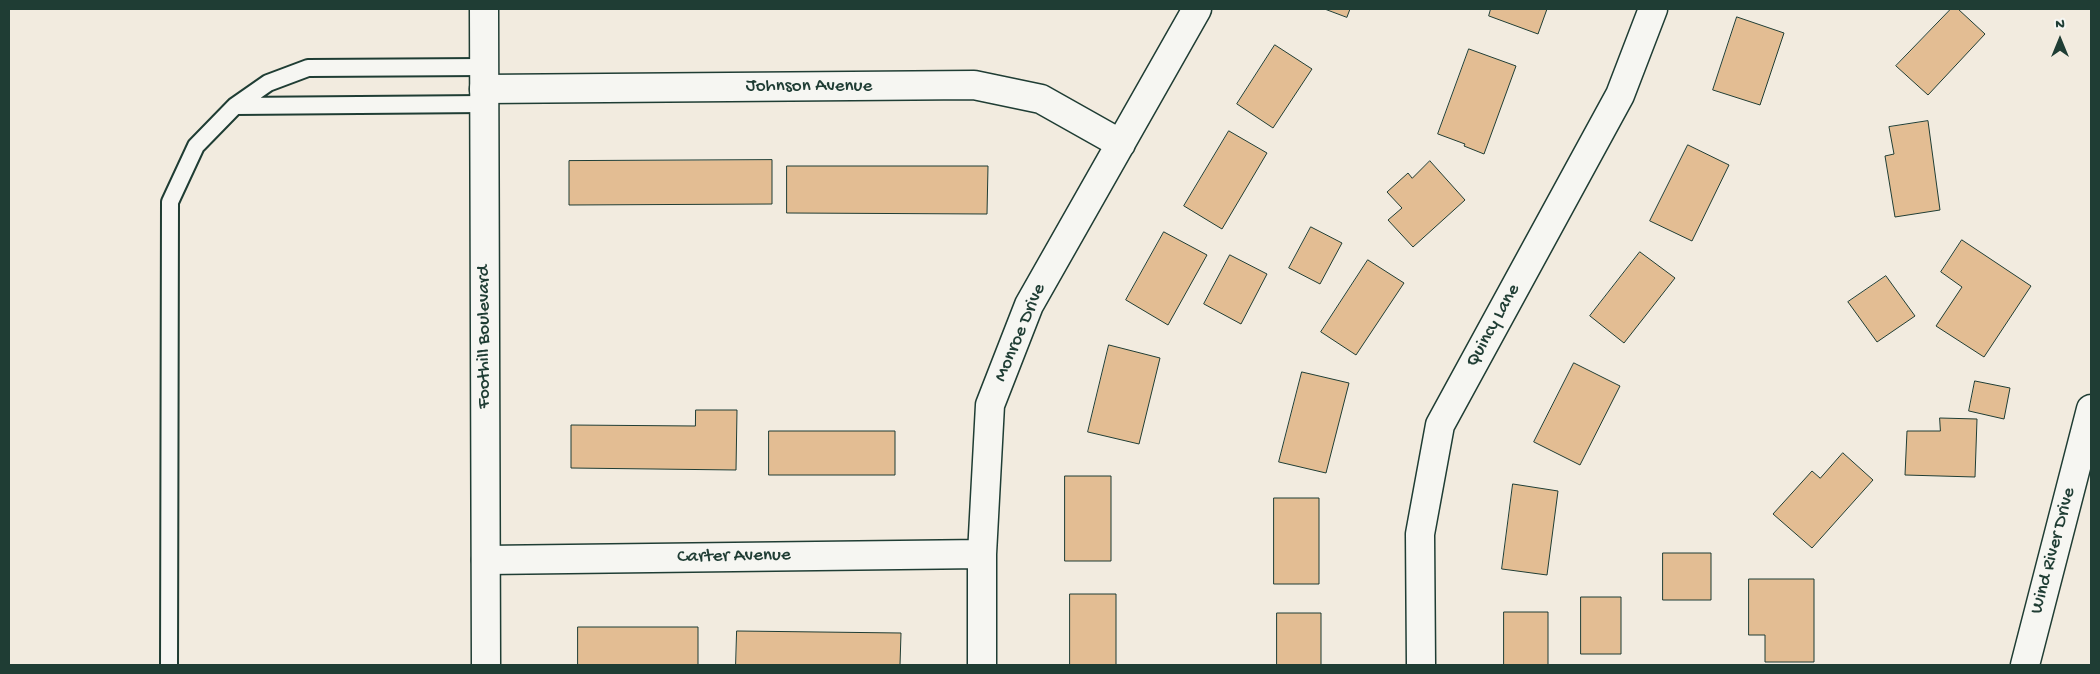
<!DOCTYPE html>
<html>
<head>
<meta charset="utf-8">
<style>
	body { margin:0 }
	#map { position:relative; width:2100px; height:674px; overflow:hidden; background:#f2ebdf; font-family:"Gochi Hand",sans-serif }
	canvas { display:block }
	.frame { position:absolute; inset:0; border:10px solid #1f3d34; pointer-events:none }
	.north { position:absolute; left:2035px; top:15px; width:50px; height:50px; -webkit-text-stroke:4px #f6f6f2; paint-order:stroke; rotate:0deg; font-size:14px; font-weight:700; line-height:20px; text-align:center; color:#1f3d34 }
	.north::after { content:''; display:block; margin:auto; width:18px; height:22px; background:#1f3d34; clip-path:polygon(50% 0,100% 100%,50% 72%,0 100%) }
</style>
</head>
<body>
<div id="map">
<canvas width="2100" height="674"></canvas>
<div class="frame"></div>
<div class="north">N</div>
</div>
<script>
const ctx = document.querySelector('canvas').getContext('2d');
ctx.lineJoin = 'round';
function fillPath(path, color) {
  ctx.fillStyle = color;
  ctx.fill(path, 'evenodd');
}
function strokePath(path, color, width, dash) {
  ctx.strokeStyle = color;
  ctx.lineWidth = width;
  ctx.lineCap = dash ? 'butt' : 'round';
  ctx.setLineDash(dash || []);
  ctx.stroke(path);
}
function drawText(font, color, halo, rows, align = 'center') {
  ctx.font = font + ' "Gochi Hand",sans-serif';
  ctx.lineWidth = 4.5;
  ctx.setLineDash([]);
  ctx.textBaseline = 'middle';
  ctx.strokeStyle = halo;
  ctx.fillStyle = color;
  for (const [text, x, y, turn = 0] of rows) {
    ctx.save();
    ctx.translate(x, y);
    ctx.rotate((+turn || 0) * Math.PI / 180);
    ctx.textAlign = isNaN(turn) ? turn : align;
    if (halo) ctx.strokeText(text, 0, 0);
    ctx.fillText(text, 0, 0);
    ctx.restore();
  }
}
const building = new Path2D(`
	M1325,9H1350L1347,17Z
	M1491,9H1547L1538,34L1489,16Z
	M1951,9H1958L1985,34L1928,95L1896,66Z
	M1737,17L1784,33L1760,105L1713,90Z
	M1275,45L1312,69L1273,128L1237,104Z
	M1469,49L1516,66L1484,154L1464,146L1465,144L1438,134Z
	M1928,121L1940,210L1895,217L1885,156L1894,154L1889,127Z
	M1229,131L1267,153L1222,229L1184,206Z
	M1688,145L1729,165L1692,241L1650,221Z
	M772,160V204L569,205V161Z
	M1430,161L1465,200L1413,247L1388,220L1402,208L1387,192L1408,173L1412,178Z
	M787,166H988L987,214L787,213Z
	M1311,227L1342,243L1320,284L1289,268Z
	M1164,232L1207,255L1168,325L1126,300Z
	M1962,240L2031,286L1984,357L1936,326L1962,287L1941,272Z
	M1640,252L1675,278L1624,343L1590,316Z
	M1230,255L1267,274L1241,324L1204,304Z
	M1368,260L1404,283L1356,355L1321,332Z
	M1886,276L1915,316L1877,342L1848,302Z
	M1109,345L1160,358L1139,444L1088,432Z
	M1574,363L1620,386L1580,465L1534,442Z
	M1302,372L1349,383L1326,473L1279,462Z
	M1975,381L2010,388L2004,419L1969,411Z
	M696,410H737L736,470L571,468V425L695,426Z
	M1940,418L1977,419L1975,477L1905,475L1907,431H1940Z
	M769,431H895V475H769Z
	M1843,453L1873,480L1812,548L1773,514L1812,471L1820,478Z
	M1065,476H1111V561H1065Z
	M1513,484L1558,491L1547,575L1502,569Z
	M1274,498H1319V584H1274Z
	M1663,553H1711V600H1663Z
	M1749,579H1814V662H1765V635H1749Z
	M1070,594H1116V665H1070Z
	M1581,597H1621V654H1581Z
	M1504,612H1548V665H1504Z
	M1277,613H1321V665H1277Z
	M578,627H698V665H578Z
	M737,631L901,633L900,665H736Z`);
const service = new Path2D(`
	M235,106L484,104
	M169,665L170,202L196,146L235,106L268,83L308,68L484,67`);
const minor = new Path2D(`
	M484,89L974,85L1041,99L1121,144
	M486,560L982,554
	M982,665V554L990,405L1029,305L1197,9
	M1421,665L1420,534L1440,425L1620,95L1653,9
	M2025,665L2091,409`);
const secondary = new Path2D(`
	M484,9L486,665`);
const streetNames = [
	["Johnson Avenue",809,87],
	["Quincy Lane",1494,326,-61],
	["Monroe Drive",1021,333,-67],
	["Foothill Boulevard",485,337,-90],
	["Wind River Drive",2054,551,-75],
	["Carter Avenue",734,557,-1]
];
fillPath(building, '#e3bd93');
strokePath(building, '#1f3d34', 1);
strokePath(service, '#1f3d34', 20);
strokePath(minor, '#1f3d34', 31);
strokePath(secondary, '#1f3d34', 31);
strokePath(service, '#f6f6f2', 16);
strokePath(minor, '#f6f6f2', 28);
strokePath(secondary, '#f6f6f2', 28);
drawText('19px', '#1f3d34', '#f6f6f2', streetNames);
</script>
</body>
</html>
